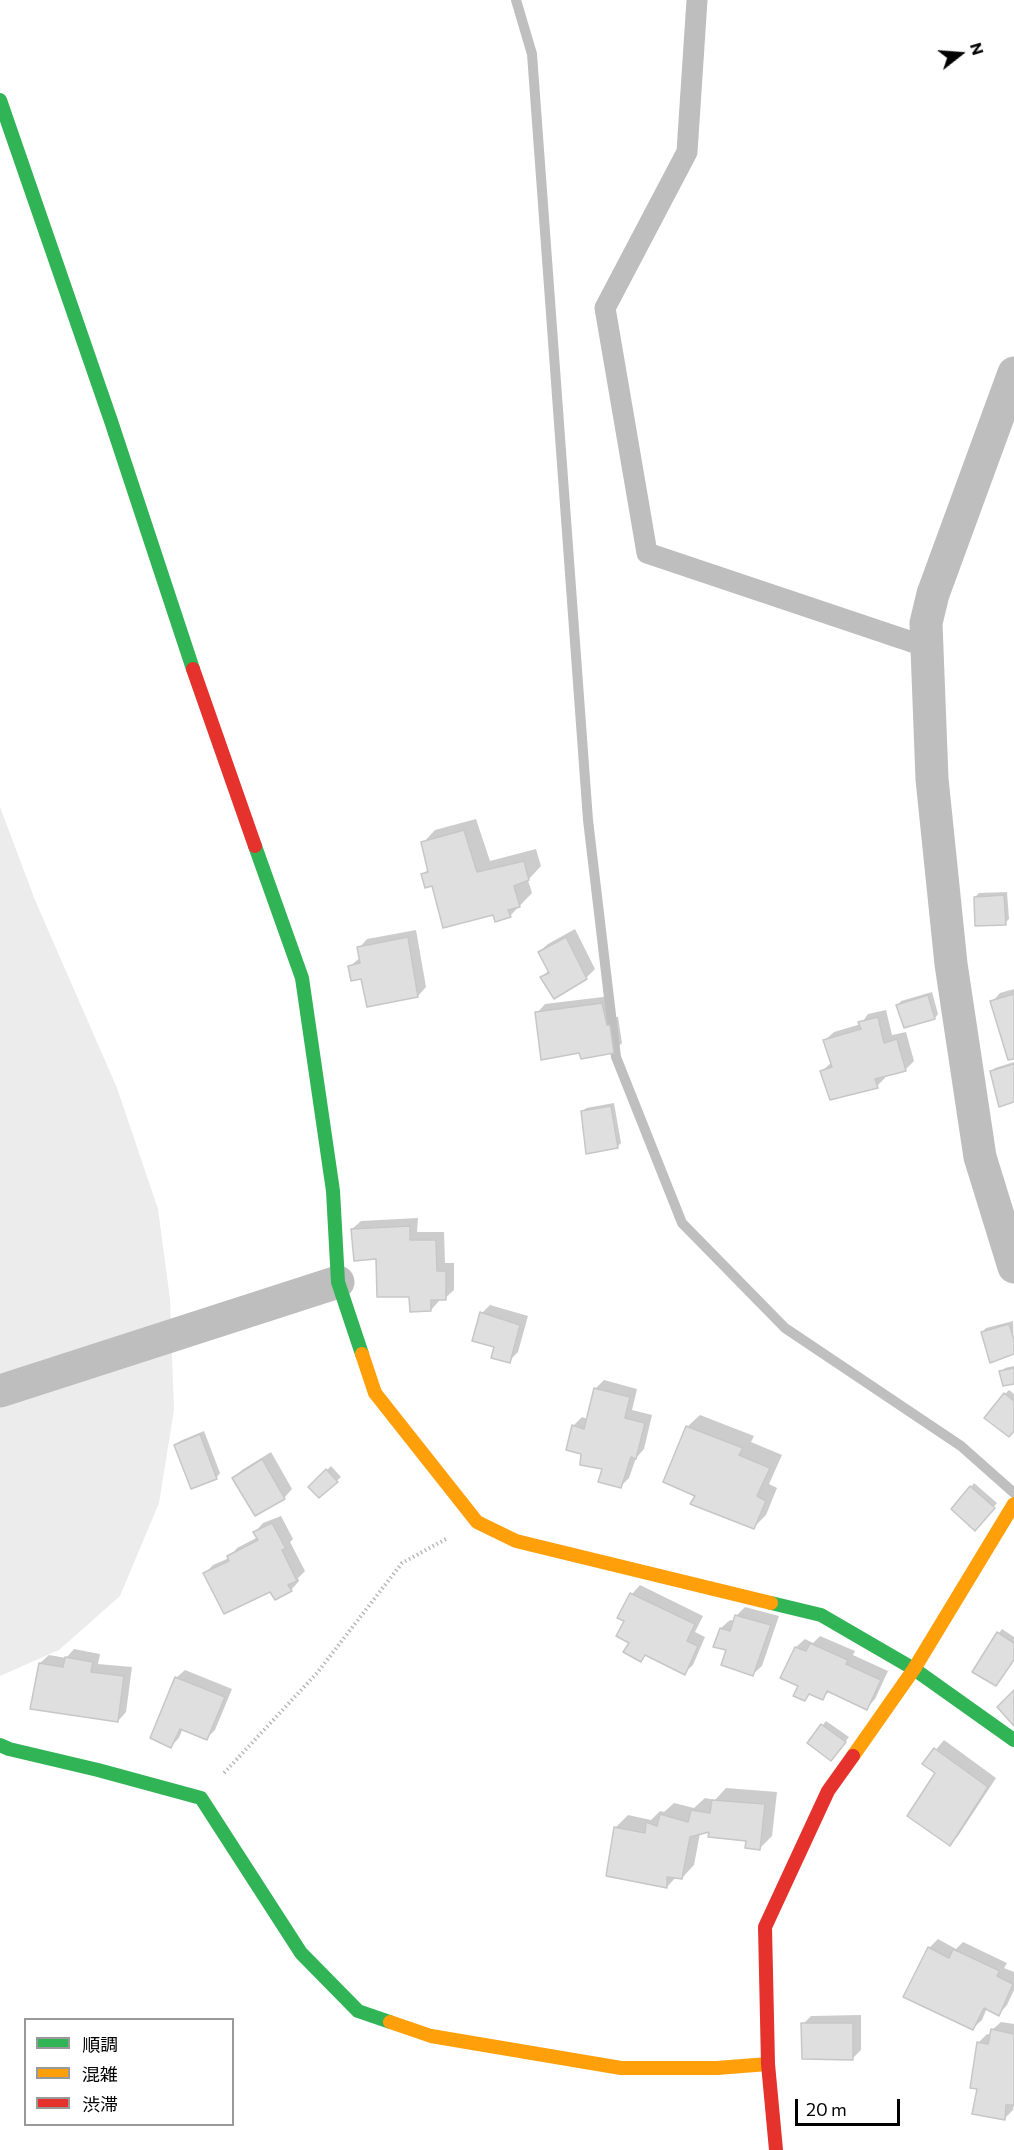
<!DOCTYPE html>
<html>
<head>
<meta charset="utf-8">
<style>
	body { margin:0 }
	#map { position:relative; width:1014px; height:2150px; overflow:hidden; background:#fff; font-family:Commissioner,"Noto Sans JP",sans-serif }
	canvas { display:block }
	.legend { position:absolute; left:24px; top:2018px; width:210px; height:108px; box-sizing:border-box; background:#fff; border:2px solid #999; margin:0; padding:8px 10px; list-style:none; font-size:18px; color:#000 }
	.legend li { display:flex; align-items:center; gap:12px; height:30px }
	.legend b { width:30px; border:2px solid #999 }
	.north { position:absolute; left:930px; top:24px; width:60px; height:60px; -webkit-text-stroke:4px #fff; paint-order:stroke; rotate:73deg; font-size:16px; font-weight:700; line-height:24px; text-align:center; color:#000 }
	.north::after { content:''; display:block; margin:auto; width:21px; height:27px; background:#000; clip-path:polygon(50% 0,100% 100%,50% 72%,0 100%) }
	.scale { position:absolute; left:795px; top:2099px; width:105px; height:27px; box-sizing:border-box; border:3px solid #000; border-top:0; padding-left:8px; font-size:18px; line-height:21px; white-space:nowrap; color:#000; -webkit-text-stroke:4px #fff; paint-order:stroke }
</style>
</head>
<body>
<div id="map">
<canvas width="1014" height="2150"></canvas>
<ul class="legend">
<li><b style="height:8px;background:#30b455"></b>順調</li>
<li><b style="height:8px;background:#ff9f0a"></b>混雑</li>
<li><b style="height:8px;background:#e5322d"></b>渋滞</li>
</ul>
<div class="north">N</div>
<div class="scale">20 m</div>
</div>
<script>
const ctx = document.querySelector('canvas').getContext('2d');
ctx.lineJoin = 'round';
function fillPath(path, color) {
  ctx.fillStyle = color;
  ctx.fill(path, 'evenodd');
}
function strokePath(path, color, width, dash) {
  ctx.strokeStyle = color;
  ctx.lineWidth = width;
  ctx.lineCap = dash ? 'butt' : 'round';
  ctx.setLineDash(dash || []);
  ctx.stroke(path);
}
const green = new Path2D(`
	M0,807L35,900L117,1088L158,1209L170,1299L174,1410L159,1503L120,1596L59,1650L0,1676Z`);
const shadow = new Path2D(`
	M476,819L490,861L536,849L541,866L528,880L532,893L510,916L494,913L433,884L423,874L429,869L423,843L435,830Z
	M1007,892L1009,919L1005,923L975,897L979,893Z
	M575,929L595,969L586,978L542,977L549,970L539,952L548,944Z
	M416,930L426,987L418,996L363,978L350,966L361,957L359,948L367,939Z
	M1014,989V1057L992,1002L1000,993Z
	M932,992L938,1014L935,1018L905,1026L898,1005L901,1001Z
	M611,996L615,1017H618L622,1043L613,1052L580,1051L537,1013L545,1004Z
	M886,1010L892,1035L906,1032L914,1061L905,1070L885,1075V1078L877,1086L822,1071L832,1062L825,1040L834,1032L861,1024L868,1014Z
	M1014,1062V1100L991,1072L995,1068Z
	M614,1103L621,1143L617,1147L582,1112L586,1108Z
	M418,1218L417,1232H444L445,1263H454V1290L445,1298L439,1299V1301L431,1310L411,1295L352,1229L361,1221Z
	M490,1305L528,1316L518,1352L509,1361L482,1313Z
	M1013,1321L1014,1352L982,1332L986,1328Z
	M1014,1366V1382L1001,1372L1005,1368Z
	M604,1380L637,1389L632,1410L652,1415L644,1449L636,1458L629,1478L621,1486L603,1468L583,1453L568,1449L574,1425L582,1417L588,1419L595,1389Z
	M1009,1390L1014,1394V1430L1005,1394Z
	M700,1415L754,1436L751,1442L782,1455L769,1484L777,1488L766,1515L754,1527L697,1495L687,1427Z
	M204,1431L220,1473L217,1477L192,1487L176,1445L180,1441Z
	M271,1452L292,1489L284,1498L234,1478L242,1470Z
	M331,1466L341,1477L319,1496L310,1487Z
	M974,1483L997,1503L979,1525L971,1487Z
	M281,1516L293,1539L290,1542L305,1571L298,1578L299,1581L291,1590H271L205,1573L213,1565L229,1558L237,1548L258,1537L255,1532L263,1523Z
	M640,1585L703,1616L695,1632L705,1637L693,1665L684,1673L647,1654L641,1660L631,1642L626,1620L619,1617L632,1594Z
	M745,1607L779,1616L762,1666L753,1674L728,1648L721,1628L730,1620L735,1621L736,1616Z
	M1002,1629L1014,1637V1660L999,1633Z
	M820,1636L855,1651L853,1655L888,1671L875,1699L867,1708L830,1691L822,1698L810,1693L804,1699L800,1686L796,1647L805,1639L813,1643Z
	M74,1649L100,1654L98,1664L132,1667L126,1712L118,1721L40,1663L49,1655L66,1658Z
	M185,1670L232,1689L215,1730L207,1738L183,1728L179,1738L171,1746L176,1678Z
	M826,1721L849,1737L835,1755L809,1743Z
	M944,1740L996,1778L958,1836L950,1844L937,1773L924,1764Z
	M726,1788L777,1792L772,1836L760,1848L748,1840L711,1830L700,1833L694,1865L682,1878L676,1877L667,1887L616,1827L628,1815L651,1820L660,1811L664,1812L674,1803L694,1808L705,1798L715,1800Z
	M938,1939L956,1949L963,1942L1007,1963L1004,1968L1014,1972V1990L1007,2005L999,2014L987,2008L982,2020L973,2028L929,1948Z
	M861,2015V2050L853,2058L803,2024L811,2016Z
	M1001,2022L1014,2024V2104L1013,2110L1004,2119L979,2088L978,2043L987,2034L991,2035L992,2030Z`);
const stream = new Path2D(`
	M516,0L532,54L588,820L616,1057L682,1223L785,1328L961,1446L1014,1493`);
const building = new Path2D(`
	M464,830L477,872L524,861L529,880L514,886L520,907L508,910L511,917L495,922L493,915L443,928L432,886L425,888L421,874L428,872L421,842Z
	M1004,895L1006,925L975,926L974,897Z
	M408,937L418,997L367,1007L361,979L351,981L348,966L360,963L357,947Z
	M566,937L587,979L554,999L540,977L549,973L538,952Z
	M1014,994V1059L1008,1060L990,1001Z
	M928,995L935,1019L904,1028L896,1005Z
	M602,1003L607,1025H610L614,1053L581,1059L579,1053L541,1060L535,1012Z
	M878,1017L884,1043L897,1039L906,1071L875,1079L878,1088L830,1100L820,1071L832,1067L823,1040L861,1029L858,1022Z
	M1014,1064V1102L999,1107L990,1071Z
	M611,1106L618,1148L586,1154L581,1111Z
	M410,1226V1240H436L437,1271H446V1300H431V1311L410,1312L409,1297H377L376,1259L354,1261L351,1229Z
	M480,1312L520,1325L510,1363L491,1358L494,1347L472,1341Z
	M1009,1324L1014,1340V1354L990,1363L981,1332Z
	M1014,1368V1384L1003,1386L999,1371Z
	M594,1388L630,1397L625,1418L645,1423L636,1459L631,1457L621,1488L598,1482L602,1469L580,1465L581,1454L566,1450L572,1425L584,1429Z
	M1004,1393L1014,1401V1431L1009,1437L984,1418Z
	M686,1426L743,1448L739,1455L770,1468L757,1496L766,1501L754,1529L690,1504L695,1496L663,1482Z
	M200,1434L217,1479L191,1489L174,1445Z
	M262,1459L285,1499L255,1516L232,1478Z
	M326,1469L338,1482L319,1498L308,1487Z
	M970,1486L995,1508L975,1531L951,1509Z
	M272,1523L286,1549L282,1550L297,1581L288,1585L292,1591L275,1600L270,1592L224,1614L203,1573L229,1561L227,1556L258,1540L253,1532Z
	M630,1593L695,1624L687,1641L698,1646L685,1675L645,1655L641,1662L623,1652L629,1643L616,1636L624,1621L617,1618Z
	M735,1615L771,1625L753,1676L721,1665L726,1650L713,1647L720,1628L730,1631Z
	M997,1632L1014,1643V1660L996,1686L972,1672Z
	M810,1643L848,1660L846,1664L881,1680L867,1710L827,1691L823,1700L809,1694L805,1701L793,1696L798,1686L780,1678L795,1647L806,1651Z
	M65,1657L93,1662L91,1672L124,1676L118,1722L30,1709L39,1663L63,1667Z
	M175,1677L225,1697L207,1740L180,1729L171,1748L150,1738Z
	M1014,1690V1726L997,1707Z
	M821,1724L846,1742L831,1761L807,1743Z
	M934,1748L988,1787L950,1846L907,1816L935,1773L922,1764Z
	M712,1800L765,1804L760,1850L745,1848L746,1841L708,1837L709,1832L690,1837L682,1879L667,1877V1888L606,1876L614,1827L645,1833L646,1822L657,1826L660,1814L688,1822L691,1810L710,1813Z
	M928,1947L949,1958L953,1949L1000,1971L997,1976L1013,1984L999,2016L984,2008L973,2030L903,1997Z
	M801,2023H853V2060L802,2059Z
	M991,2029L1014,2034V2105H1006L1005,2120L972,2114L977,2089L970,2088L977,2042L988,2044Z`);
const path = new Path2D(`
	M224,1773L317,1673L402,1563L446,1539`);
const lane = new Path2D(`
	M697,0L687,152L605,308L647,553L927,647`);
const street = new Path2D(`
	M1014,373L933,594L926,623L932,779L951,964L980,1157L1014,1267
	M0,1391L338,1282`);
const fast = new Path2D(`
	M0,100L111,421L193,669
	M255,846L302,978L333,1191L338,1282L362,1354
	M771,1603L821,1615L914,1669L1014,1740
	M0,1745L9,1749L98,1770L201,1798L301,1953L358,2011L390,2022`);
const slow = new Path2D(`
	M362,1354L375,1393L477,1522L516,1541L771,1603
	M853,1756L914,1669L1014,1504
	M390,2022L431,2036L621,2068H717L768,2064`);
const jam = new Path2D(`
	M193,669L255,846
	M776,2150L768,2064L765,1927L828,1791L853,1756`);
fillPath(green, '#ececec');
fillPath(shadow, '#0003');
strokePath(stream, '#bfbfbf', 10);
fillPath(building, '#dfdfdf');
strokePath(building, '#c7c7c7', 1.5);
strokePath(path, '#b9b9b9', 4, [1.5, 3]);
strokePath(lane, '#bebebe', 21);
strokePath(street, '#bebebe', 33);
strokePath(fast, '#30b455', 14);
strokePath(slow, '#ff9f0a', 14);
strokePath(jam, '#e5322d', 14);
</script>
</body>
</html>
